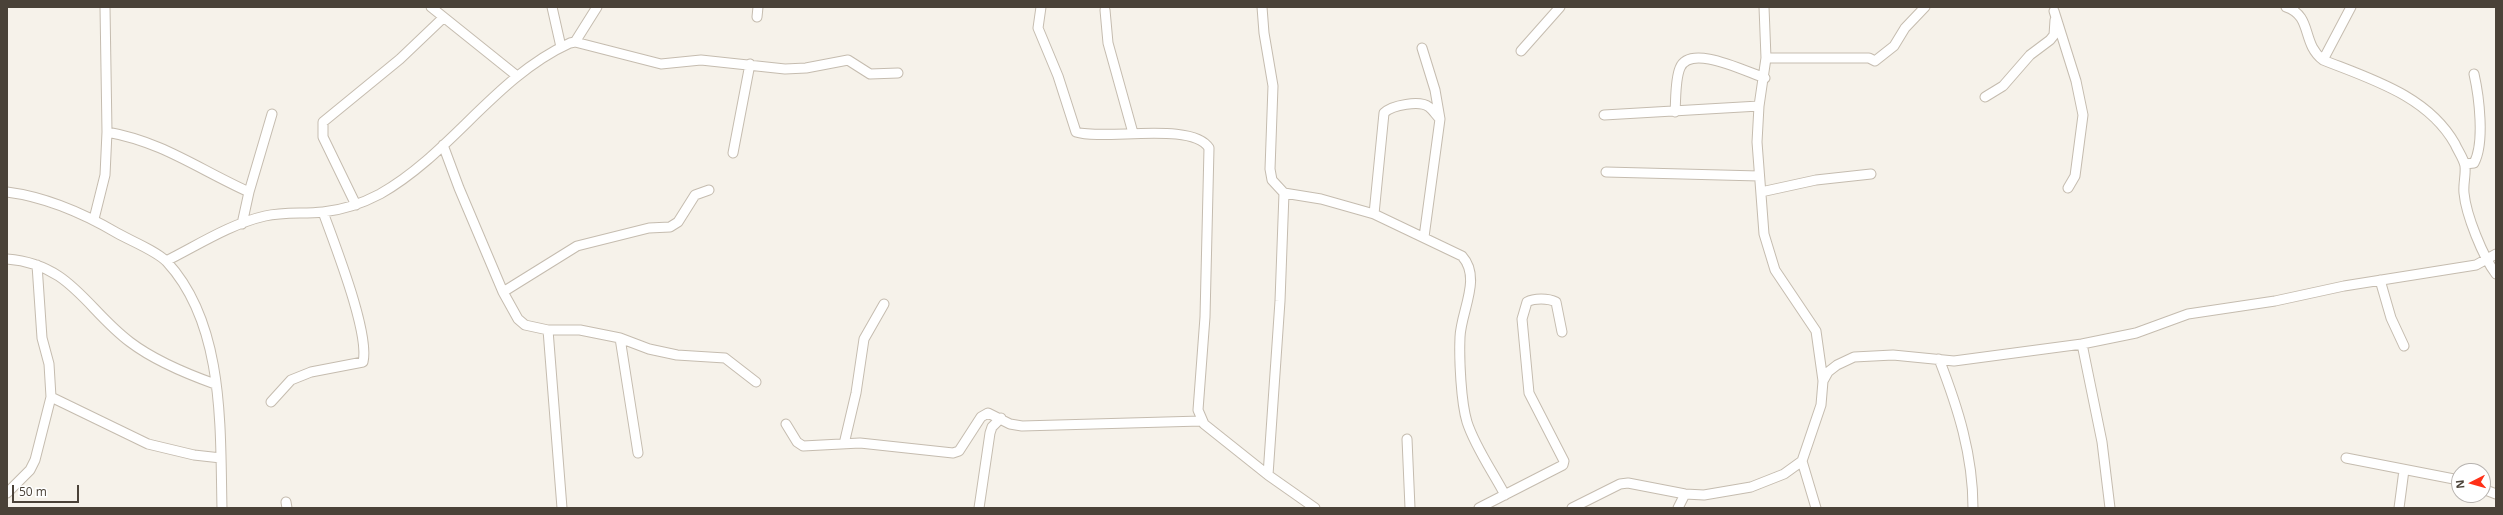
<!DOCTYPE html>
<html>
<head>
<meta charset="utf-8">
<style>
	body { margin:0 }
	#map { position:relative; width:2503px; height:515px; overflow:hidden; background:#f6f2ea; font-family:"Open Sans",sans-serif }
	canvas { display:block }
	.frame { position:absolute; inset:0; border:8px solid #4a4238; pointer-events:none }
	.north { position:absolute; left:2451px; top:463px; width:40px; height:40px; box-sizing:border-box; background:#fff; border:1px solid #b7b3af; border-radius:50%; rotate:264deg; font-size:11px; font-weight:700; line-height:16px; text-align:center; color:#4a4238 }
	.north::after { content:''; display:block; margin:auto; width:14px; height:18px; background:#ff3118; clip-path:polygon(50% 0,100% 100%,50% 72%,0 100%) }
	.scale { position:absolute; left:12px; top:485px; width:67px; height:18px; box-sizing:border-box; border:2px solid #4a4238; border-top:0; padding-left:5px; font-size:12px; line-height:14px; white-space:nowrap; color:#4a4238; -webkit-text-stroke:3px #fff; paint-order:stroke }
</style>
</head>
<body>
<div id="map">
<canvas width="2503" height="515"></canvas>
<div class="frame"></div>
<div class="north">N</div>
<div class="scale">50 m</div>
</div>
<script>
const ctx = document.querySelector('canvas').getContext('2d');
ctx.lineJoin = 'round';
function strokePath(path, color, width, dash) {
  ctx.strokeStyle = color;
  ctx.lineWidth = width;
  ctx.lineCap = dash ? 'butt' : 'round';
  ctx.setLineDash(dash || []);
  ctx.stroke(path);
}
const minor = new Path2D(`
	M431,7L517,76
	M552,7L561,47
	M1041,7L1038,28L1058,76L1076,132C1104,141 1192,121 1209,148L1205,317L1198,410L1204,424L1268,475L1315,508
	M1262,7L1264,33L1273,86L1270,169L1272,180L1284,193L1280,301L1268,475
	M1764,7L1766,58L1759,106L1757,142L1764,234L1775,270L1816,331L1823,381
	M2286,7C2313,16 2301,43 2323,60C2371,79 2428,96 2455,144C2458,151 2464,159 2465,166C2466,175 2463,184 2464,193C2466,215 2483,257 2496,274
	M1105,10L1108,43L1133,133
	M2054,11L2076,81L2083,115L2075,176L2068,188
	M757,17L758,7
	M575,42L597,7
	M1422,48L1435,90L1440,119L1424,237
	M1521,51L1560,7
	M1766,58H1869L1875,61L1894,46L1905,28L1925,7
	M2323,60L2351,7
	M1985,97L2003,86L2030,55L2050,40L2054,35L2055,20
	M1675,112C1676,99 1675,80 1680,68C1690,43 1746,72 1765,78
	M1604,115L1759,106
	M107,132C163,142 198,169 249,192
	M443,145L459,188L503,292L518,319L525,325L548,330H580L620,338L649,349L677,355L725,358L756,382
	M733,153L750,64
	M2465,164L2474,163C2485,143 2479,96 2474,74
	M1606,172L1759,176
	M7,192C46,197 83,213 117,233C131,241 157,251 167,262C225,325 220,428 222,508
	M1761,192L1816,180L1871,174
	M1284,193L1321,199L1374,214L1462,256C1482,278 1461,311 1460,337C1459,359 1461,402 1467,422C1475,447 1493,472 1505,495
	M356,205L323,137V122L400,59L443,18
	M1374,214L1384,113C1392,105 1420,100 1429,107C1433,110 1436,115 1440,119
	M94,219L105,175L107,132L105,7
	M242,224L249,192L272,114
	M7,259C71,264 86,309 130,342C155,361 187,374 215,384
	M166,261C198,245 230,224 265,216C284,212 304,214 323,212C342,210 363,203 380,194C451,154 495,77 570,43L575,42L661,64L701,60L785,69L806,68L848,60L870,74L898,73
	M2380,280L2391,318L2404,346
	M503,292L577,246L649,228L670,227L678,222L695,195L709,190
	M548,330L562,508
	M620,338L638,453
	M2082,344L2102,442L2110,508
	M1939,359C1958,408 1973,455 1973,508
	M51,397L148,444L194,455L221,458
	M271,402L291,380L311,372L363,362C370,333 334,243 323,212
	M786,424L797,442L803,446L860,443L953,453L959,451L981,417L988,413L1010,424L1022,426L1201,421
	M1407,439L1410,508
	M844,444L856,393L864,339L884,304
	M2346,458L2459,480
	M1802,461L1816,508
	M2483,489L2496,494
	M7,493L30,470L35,460L51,397L49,364L42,338L37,265
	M286,502L287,508
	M979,508L990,433L992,427L1001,418
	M1479,508L1563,465L1564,461L1529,393L1522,319L1527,302C1534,298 1548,298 1556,302L1562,332
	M1572,508L1620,484L1628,483L1685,494L1704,495L1751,487L1784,474L1802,461L1821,405L1823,381L1828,372L1837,365L1854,357L1893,355L1954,361L2082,344L2136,333L2188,314L2275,301L2344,286L2476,265L2496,254
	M1678,508L1685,494
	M2399,508L2404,470`);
strokePath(minor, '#c5bcaf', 11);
strokePath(minor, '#fff', 9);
</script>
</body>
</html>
